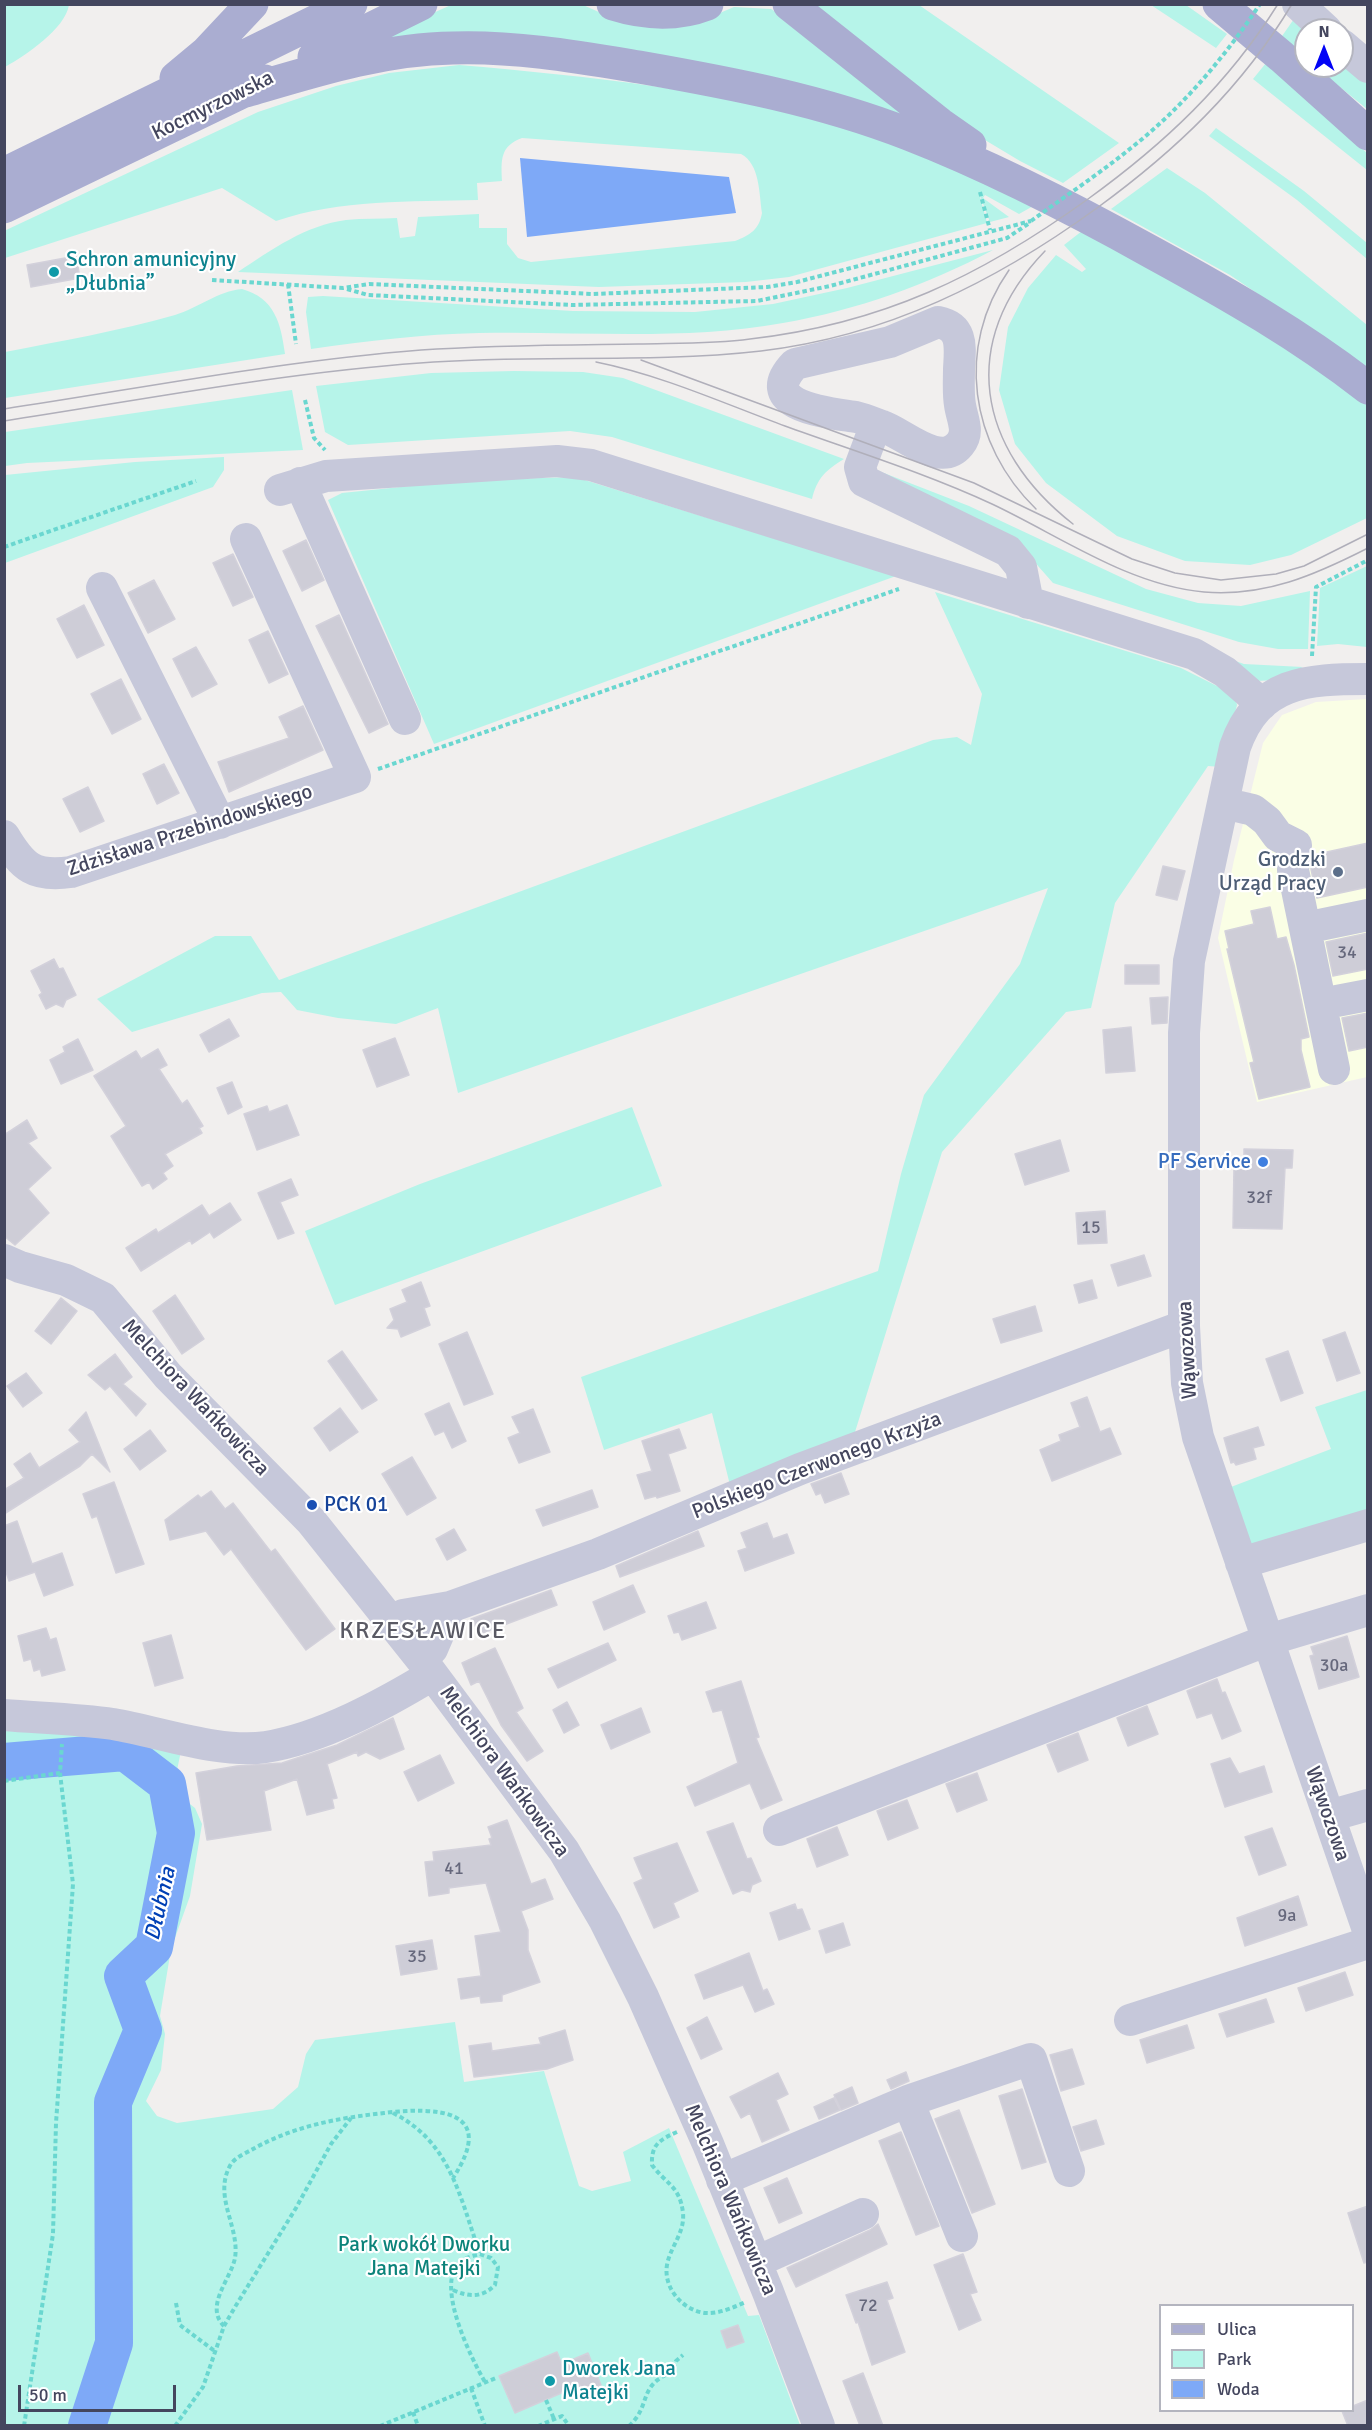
<!DOCTYPE html>
<html>
<head>
<meta charset="utf-8">
<style>
	body { margin:0 }
	#map { position:relative; width:1372px; height:2430px; overflow:hidden; background:#f1efee; font-family:Signika,sans-serif }
	canvas { display:block }
	.frame { position:absolute; inset:0; border:6px solid #44465e; pointer-events:none }
	.legend { position:absolute; left:1159px; top:2304px; width:195px; height:108px; box-sizing:border-box; background:#fff; border:2px solid #b4b5bf; margin:0; padding:8px 10px; list-style:none; font-size:18px; color:#44465e }
	.legend li { display:flex; align-items:center; gap:12px; height:30px }
	.legend b { width:30px; border:2px solid #b4b5bf }
	.north { position:absolute; left:1294px; top:18px; width:60px; height:60px; box-sizing:border-box; background:#fff; border:2px solid #b4b5bf; border-radius:50%; rotate:0deg; font-size:16px; font-weight:700; line-height:24px; text-align:center; color:#44465e }
	.north::after { content:''; display:block; margin:auto; width:21px; height:27px; background:#0203f6; clip-path:polygon(50% 0,100% 100%,50% 72%,0 100%) }
	.scale { position:absolute; left:18px; top:2385px; width:158px; height:27px; box-sizing:border-box; border:3px solid #44465e; border-top:0; padding-left:8px; font-size:18px; line-height:21px; white-space:nowrap; color:#44465e; -webkit-text-stroke:4px #fff; paint-order:stroke }
</style>
</head>
<body>
<div id="map">
<canvas width="1372" height="2430"></canvas>
<div class="frame"></div>
<ul class="legend">
<li><b style="height:8px;background:#aaadd1"></b>Ulica</li>
<li><b style="height:16px;background:#b6f4e9"></b>Park</li>
<li><b style="height:16px;background:#7ea9f7"></b>Woda</li>
</ul>
<div class="north">N</div>
<div class="scale">50 m</div>
</div>
<script>
const ctx = document.querySelector('canvas').getContext('2d');
ctx.lineJoin = 'round';
function fillPath(path, color) {
  ctx.fillStyle = color;
  ctx.fill(path, 'evenodd');
}
function strokePath(path, color, width, dash) {
  ctx.strokeStyle = color;
  ctx.lineWidth = width;
  ctx.lineCap = dash ? 'butt' : 'round';
  ctx.setLineDash(dash || []);
  ctx.stroke(path);
}
function drawText(font, color, halo, rows, align = 'center') {
  ctx.font = font + ' Signika,sans-serif';
  ctx.lineWidth = 4.5;
  ctx.setLineDash([]);
  ctx.textBaseline = 'middle';
  ctx.strokeStyle = halo;
  ctx.fillStyle = color;
  for (const [text, x, y, turn = 0] of rows) {
    ctx.save();
    ctx.translate(x, y);
    ctx.rotate((+turn || 0) * Math.PI / 180);
    ctx.textAlign = isNaN(turn) ? turn : align;
    if (halo) ctx.strokeText(text, 0, 0);
    ctx.fillText(text, 0, 0);
    ctx.restore();
  }
}
const commercial = new Path2D(`
	M1367,699V1077L1257,1102L1218,938L1234,860L1263,743L1282,715L1316,702Z`);
const green = new Path2D(`
	M5,4H69V5C65,29 26,55 5,67Z
	M451,5H583L601,13L701,21L734,7L771,9L803,29L933,130L822,93L355,48Z
	M806,5H919L1119,143L1063,183L1020,161L960,125Z
	M1151,5H1186L1227,34L1216,48Z
	M1296,16L1306,30V59L1280,39Z
	M1342,58L1367,81V109L1314,66H1342Z
	M1266,63L1367,153V170L1253,79Z
	M459,65C587,76 722,90 846,127C911,146 973,177 1035,205L1019,214L985,195L983,198L1009,217L990,222L979,193L987,223L789,277L746,282L599,287L238,272C271,250 306,225 346,220C363,218 380,219 397,218L400,238L415,236L418,217L479,214V228H507V244L518,258L531,262L735,241C750,235 759,230 762,213C759,193 760,164 741,154L522,138C500,146 501,160 502,181L477,183L478,200C410,202 341,199 276,221L222,188L5,258L4,231L258,112L336,86L389,73Z
	M1216,128L1304,191L1367,243V259L1297,200L1209,136Z
	M1167,168L1205,193L1367,325V373L1317,334L1230,275L1111,209Z
	M1082,231L1279,338L1367,402V518L1291,555L1250,565L1185,561L1117,536L1046,483L1015,444L999,390L1008,327L1028,288L1056,255L1082,272L1086,269L1064,245Z
	M993,250C927,285 857,310 783,323C684,341 580,331 479,333C423,334 367,341 311,349L306,312L308,297L323,296L573,311L695,312L773,304L847,288Z
	M242,289C275,298 281,324 285,354L5,398V352C61,341 119,331 175,315C198,308 218,291 242,289Z
	M514,371L583,372L623,378L844,459C826,470 817,478 812,499L612,437L570,431L348,445L325,432L316,386L431,373Z
	M292,390L303,450L27,463L5,466V432Z
	M224,457V470L213,487L5,563V475L135,462Z
	M871,468L969,506L1146,589L1198,603L1241,606L1310,591L1308,649H1278L1239,642L1053,583L1031,558Z
	M575,477L896,576L434,744L328,500L342,493L469,480Z
	M1367,566V647L1338,644L1317,646L1320,588Z
	M935,592L1181,668L1235,695L1237,705L1221,767L1208,766L1115,903L1091,1008L1066,1012L942,1152L855,1432L730,1485L712,1413L604,1450L581,1377L878,1271L901,1174L924,1095L1020,964L1048,888L458,1093L438,1008L396,1024L338,1018L297,1010L281,992L262,993L132,1032L97,999L215,936H251L279,980L933,740L957,737L971,745L982,694Z
	M1209,652L1244,664L1303,667L1275,680L1257,681Z
	M632,1107L662,1186L335,1305L305,1231L420,1184Z
	M1367,1390V1515L1247,1550L1223,1490L1331,1449L1315,1407Z
	M4,1725L182,1746L175,1780L180,1796L195,1808L202,1824L190,1896L171,1949L160,2016L165,2034L161,2070L146,2101L157,2116L177,2123L273,2109L298,2087L306,2054L315,2040L455,2022L464,2082L544,2071L579,2186L592,2191L631,2181L623,2152L669,2128L748,2316L759,2315L800,2425H5Z`);
const water = new Path2D(`
	M520,158L729,177L736,213L527,237Z`);
const river = new Path2D(`
	M4,1762L125,1752L167,1784L176,1833L154,1947L123,1976L143,2030L113,2102L114,2343L87,2426`);
const building = new Path2D(`
	M76,256L80,278L31,287L27,265Z
	M306,540L324,580L302,591L283,551Z
	M233,554L253,597L233,606L213,563Z
	M154,580L175,619L148,633L128,593Z
	M84,605L104,645L77,658L57,619Z
	M339,615L388,724L369,733L316,626Z
	M268,631L288,674L269,683L249,640Z
	M196,647L217,684L192,697L173,659Z
	M121,679L141,719L112,734L91,694Z
	M303,706L323,750L229,792L218,762L289,738L279,717Z
	M164,764L179,793L157,804L143,774Z
	M88,787L104,821L80,832L63,799Z
	M1368,843V887L1317,898L1311,869L1313,855Z
	M1163,866L1185,871L1177,900L1156,895Z
	M1270,907L1277,939L1286,937L1294,965L1309,1037L1301,1039V1050L1310,1087L1259,1099L1250,1063L1254,1062L1227,949H1229L1225,931L1254,924L1251,911Z
	M1368,933V969L1333,976L1326,942Z
	M54,959L59,969L63,968L76,995L66,1000L63,1007L56,1004L46,1009L39,995L42,993L31,971Z
	M1125,965H1159V984H1125Z
	M1168,997L1167,1023L1152,1024L1150,998Z
	M1368,1013V1047L1349,1051L1342,1018Z
	M229,1019L239,1036L209,1052L200,1035Z
	M1131,1027L1135,1071L1106,1073L1103,1030Z
	M395,1038L409,1075L377,1087L363,1050Z
	M78,1039L93,1070L61,1084L50,1060L65,1052L63,1047Z
	M158,1049L167,1065L159,1069L182,1104L187,1100L203,1126L199,1128L202,1133L165,1154L173,1166L163,1173L167,1179L153,1189L149,1182L142,1186L111,1136L126,1126L94,1076L136,1051L141,1059Z
	M232,1082L242,1107L228,1114L217,1088Z
	M287,1105L299,1135L257,1150L244,1114L267,1106L269,1112Z
	M27,1120L37,1138L28,1143L51,1168L28,1189L49,1213L15,1245L4,1236V1135Z
	M1060,1140L1069,1171L1025,1185L1015,1154Z
	M1244,1149L1293,1150L1292,1168H1285L1282,1229L1233,1228L1234,1166H1244Z
	M291,1179L298,1195L280,1202L294,1233L278,1239L258,1193Z
	M230,1203L241,1220L214,1238L210,1232L192,1244L190,1240L141,1271L126,1248L156,1229L158,1233L202,1205L209,1216Z
	M1105,1211L1107,1243L1078,1244L1076,1213Z
	M1144,1255L1151,1276L1118,1286L1111,1265Z
	M1092,1280L1097,1298L1079,1303L1074,1285Z
	M421,1282L430,1306L424,1308L430,1325L401,1337L398,1329L387,1328L394,1320L390,1309L407,1302L402,1290Z
	M175,1295L204,1339L182,1354L153,1311Z
	M61,1298L77,1311L51,1344L35,1331Z
	M1035,1306L1042,1331L1001,1343L993,1319Z
	M467,1332L493,1394L464,1405L439,1344Z
	M1345,1332L1360,1373L1337,1381L1323,1340Z
	M342,1351L377,1400L362,1409L328,1361Z
	M1288,1351L1303,1393L1281,1401L1266,1359Z
	M115,1354L132,1377L123,1384L146,1404L136,1416L110,1386L105,1390L88,1375Z
	M26,1373L42,1393L23,1407L7,1386Z
	M1087,1397L1100,1432L1110,1428L1121,1454L1052,1481L1040,1450L1061,1441L1059,1435L1080,1427L1071,1403Z
	M449,1403L466,1441L452,1448L444,1431L435,1435L425,1414Z
	M340,1408L358,1432L330,1451L314,1428Z
	M533,1409L550,1452L519,1463L508,1438L520,1433L512,1417Z
	M86,1412L110,1472L92,1454L80,1466L4,1514V1490L24,1478L14,1464L30,1453L39,1468L80,1442L69,1430Z
	M1258,1427L1264,1445L1253,1448L1256,1459L1236,1465L1234,1462L1231,1463L1224,1438Z
	M679,1429L686,1448L668,1454L680,1491L657,1498L656,1496L645,1499L637,1475L652,1471L642,1441Z
	M150,1430L166,1451L140,1470L124,1449Z
	M412,1457L436,1498L407,1515L382,1474Z
	M841,1473L849,1494L825,1503L821,1493L816,1495L811,1484Z
	M114,1482L144,1564L116,1573L97,1516L92,1518L83,1494Z
	M592,1490L598,1507L543,1526L536,1510Z
	M211,1491L225,1509L233,1503L271,1552L275,1549L335,1629L306,1650L231,1549L224,1555L206,1531L170,1540L165,1520L198,1495L201,1498Z
	M17,1521L32,1564L62,1553L73,1585L44,1596L35,1572L9,1581L4,1566V1526Z
	M767,1523L773,1539L787,1534L794,1553L745,1571L738,1551L747,1548L741,1533Z
	M454,1529L466,1550L447,1560L436,1539Z
	M698,1531L704,1546L620,1577L616,1566Z
	M633,1585L645,1612L604,1630L593,1602Z
	M551,1590L557,1605L480,1634L471,1619Z
	M706,1602L716,1628L682,1640L679,1632L674,1633L668,1616Z
	M46,1628L50,1640L56,1638L65,1670L42,1676L40,1669L34,1671L31,1659L24,1661L18,1636Z
	M171,1635L183,1678L155,1686L143,1643Z
	M1347,1636L1359,1677L1319,1689L1310,1656L1314,1655L1311,1647Z
	M608,1643L616,1660L558,1688L548,1669Z
	M495,1648L523,1708L516,1712L543,1751L527,1761L501,1725L479,1681L471,1685L462,1663Z
	M1217,1679L1222,1693L1225,1692L1241,1731L1222,1739L1212,1713L1197,1718L1187,1691Z
	M741,1681L759,1737L756,1738L782,1800L761,1809L750,1783L695,1806L687,1787L738,1763L722,1710L713,1712L706,1692Z
	M567,1702L579,1725L564,1733L553,1710Z
	M1147,1706L1158,1734L1128,1746L1117,1718Z
	M641,1708L650,1732L611,1749L601,1725Z
	M393,1718L404,1749L380,1759L366,1752L358,1756L357,1752L327,1764L337,1798L332,1799L334,1808L307,1815L297,1779L264,1791L271,1830L207,1840L196,1773L237,1766L282,1763L337,1745Z
	M1078,1733L1088,1760L1058,1772L1047,1745Z
	M440,1755L454,1783L418,1801L404,1772Z
	M1230,1758L1239,1774L1264,1766L1272,1792L1225,1807L1211,1764Z
	M977,1773L987,1800L957,1812L946,1784Z
	M907,1800L918,1828L888,1840L877,1811Z
	M507,1820L531,1884L545,1879L553,1899L521,1911L528,1930V1950L540,1982L502,1995V2001L481,2003L480,1996L461,1999L458,1979L481,1976L475,1936L501,1932L486,1883L449,1888V1893L429,1896L425,1862L434,1861L433,1852L491,1845L489,1839L492,1838L488,1827Z
	M733,1823L747,1859L751,1858L761,1881L752,1885L750,1892L742,1890L733,1894L707,1832Z
	M837,1827L848,1855L817,1867L807,1839Z
	M1272,1828L1286,1865L1259,1875L1245,1837Z
	M677,1843L698,1891L673,1903L679,1917L654,1928L634,1883L643,1879L634,1858Z
	M1298,1896L1307,1925L1245,1946L1237,1918Z
	M795,1904L797,1910L802,1909L810,1929L779,1940L770,1913Z
	M843,1923L850,1945L826,1953L819,1931Z
	M432,1940L437,1969L401,1975L396,1946Z
	M749,1953L763,1991L767,1989L774,2004L755,2012L743,1985L704,1999L695,1975Z
	M1345,1972L1353,1995L1306,2011L1298,1988Z
	M1266,1999L1274,2022L1227,2037L1219,2014Z
	M707,2017L722,2049L701,2059L687,2028Z
	M1187,2025L1194,2048L1147,2063L1140,2040Z
	M565,2030L573,2060L547,2069L474,2077L469,2046L491,2043L492,2051L541,2044L539,2038Z
	M1072,2049L1084,2084L1061,2091L1050,2055Z
	M906,2072L909,2081L891,2089L887,2080Z
	M778,2073L788,2094L776,2100L789,2130L762,2142L750,2113L741,2118L730,2097Z
	M852,2087L858,2103L841,2110L834,2095Z
	M1022,2089L1046,2162L1022,2169L999,2096Z
	M834,2098L840,2110L819,2119L814,2107Z
	M959,2110L995,2204L972,2213L935,2119Z
	M1096,2120L1104,2144L1081,2151L1073,2127Z
	M901,2132L939,2226L916,2235L879,2141Z
	M787,2178L802,2213L779,2223L764,2188Z
	M1368,2206V2262L1364,2263L1348,2213Z
	M878,2224L887,2244L796,2287L787,2268L870,2230Z
	M963,2254L977,2292L970,2294L981,2320L959,2330L934,2265Z
	M887,2282L893,2298L887,2300L905,2352L872,2365L858,2322L856,2323L846,2295Z
	M738,2325L744,2342L727,2348L721,2331Z
	M557,2352L562,2364L588,2353L601,2385L583,2393L580,2385L515,2413L499,2376Z
	M863,2373L883,2426H860L843,2381Z
	M1368,2400V2426H1348L1342,2411L1353,2410V2406Z`);
const path = new Path2D(`
	M980,192L990,230
	M212,280L343,288L369,284L593,294L767,287L797,282L1031,221
	M288,284L296,344
	M347,289L368,295L572,305L757,301L830,286L1007,238L1028,224
	M305,400L314,438L325,450
	M4,547L196,481
	M1312,656L1316,587L1368,560
	M378,769L899,589
	M4,1781L60,1773
	M393,2113C451,2142 460,2198 480,2254
	M677,2132C659,2140 651,2145 652,2165C666,2184 680,2186 683,2213C685,2233 670,2247 667,2265C663,2288 683,2311 706,2313C719,2314 734,2307 746,2302
	M453,2290C469,2297 482,2298 495,2285L498,2267L491,2258L480,2254C472,2256 464,2258 459,2263C435,2286 472,2360 485,2382
	M176,2303L180,2325L216,2352
	M224,2326C204,2306 231,2279 235,2258C240,2226 212,2196 231,2164C236,2157 246,2153 253,2149C294,2126 338,2118 384,2113C435,2107 499,2108 453,2178
	M471,2388L485,2426
	M546,2400L554,2419
	M413,2412L418,2426
	M24,2426L53,2234L56,2123L73,1884L60,1773L62,1744
	M175,2426L203,2387L224,2326L235,2307L296,2208L331,2144L351,2118
	M380,2426L496,2378
	M538,2426L562,2416L569,2426
	M629,2426C652,2405 637,2386 672,2372L676,2361L683,2355`);
const minor = new Path2D(`
	M1298,4L1326,30
	M1342,45L1368,67
	M938,322C964,327 960,348 959,369C959,380 958,394 960,405C962,419 970,432 960,444C940,469 903,433 882,426C874,423 865,419 856,417C832,413 753,407 795,364L890,342Z
	M876,424L860,467L864,481L1008,551L1021,567L1028,603
	M300,483L405,719
	M280,490L326,476L557,461L591,465L1194,654L1225,672L1262,704
	M102,588L220,823
	M1368,679C1307,679 1258,681 1235,747L1189,961L1184,1033V1326L1187,1383L1198,1437L1368,1930
	M1223,803L1253,810L1267,821L1278,836L1296,845L1293,870L1334,1069
	M4,836C23,868 34,877 71,872L355,777L246,539
	M1305,928L1368,915
	M1321,1004L1368,995
	M4,1260L20,1267L66,1280L103,1298L168,1376L311,1521L421,1659L564,1851L605,1921L643,1997L708,2144L768,2292L819,2426
	M1241,1563L1368,1525
	M391,1622L403,1615L450,1607L598,1554L800,1469L1184,1326
	M421,1659L432,1649L450,1607
	M4,1715C41,1718 78,1719 113,1724C160,1732 220,1754 266,1747C322,1738 384,1704 432,1675
	M1329,1816L1368,1805
	M779,1830L1268,1640L1368,1610
	M1130,2020L1368,1943
	M908,2101L962,2236
	M722,2180L908,2101L1031,2059L1069,2171
	M756,2262L863,2214`);
const major = new Path2D(`
	M613,4C645,14 676,16 707,4
	M789,4L940,124L970,145
	M1219,4L1282,57L1368,134
	M314,57L421,4
	M176,78L206,53L252,4
	M246,91C314,71 382,49 453,48C515,46 578,57 639,67C730,83 821,100 908,134C993,167 1074,209 1153,253C1228,294 1300,335 1368,388
	M4,174L351,4
	M4,207L265,81`);
const tram = new Path2D(`
	M1045,251C957,342 977,449 1073,524
	M1009,270C955,347 970,445 1036,509
	M641,360L974,483L1132,559L1175,573L1221,580L1276,574L1304,566L1368,534
	M596,362C661,375 723,403 785,426C854,451 925,473 992,504C1060,536 1128,585 1204,592C1265,597 1315,575 1368,548
	M4,409C143,388 281,361 421,350C493,345 566,345 638,344C675,343 713,344 750,339C882,324 981,276 1088,199C1164,144 1228,84 1278,4
	M4,421C142,400 281,373 420,363C533,354 648,364 761,351C887,336 995,282 1097,208C1175,151 1242,88 1292,4`);
const pathBridge = new Path2D(`
	M1031,221C1064,197 1099,174 1131,148C1181,109 1225,57 1260,4`);
const markers = [
	[54,272,6,"#0f9aa8"],
	[1338,872,6,"#5c6f8a"],
	[1263,1162,6,"#3f7fe0"],
	[312,1505,6,"#1a4fb4"],
	[550,2381,6,"#0f9aa8"]
];
const numberNames = [
	["34",1347,953],
	["32f",1259,1198],
	["15",1091,1228],
	["30a",1334,1666],
	["41",454,1869],
	["9a",1287,1916],
	["35",417,1957],
	["72",868,2306]
];
const streetNames = [
	["Kocmyrzowska",213,106,-26],
	["Zdzisława Przebindowskiego",190,831,-18],
	["Wąwozowa",1188,1350,-93],
	["Melchiora Wańkowicza",195,1398,47],
	["Polskiego Czerwonego Krzyża",817,1466,-21],
	["Melchiora Wańkowicza",504,1772,54],
	["Wąwozowa",1327,1814,71],
	["Melchiora Wańkowicza",730,2200,67]
];
const cultureNames = [
	["Schron amunicyjny",66,260],
	["„Dłubnia”",66,284],
	["Dworek Jana",562,2369],
	["Matejki",562,2393]
];
const serviceNames = [
	["Grodzki",1326,860],
	["Urząd Pracy",1326,884]
];
const shopNames = [
	["PF Service",1251,1162]
];
const transitNames = [
	["PCK 01",324,1505]
];
const parkNames = [
	["Park wokół Dworku",424,2245],
	["Jana Matejki",424,2269]
];
const waterNames = [
	["Dłubnia",161,1904,-77]
];
const quarterNames = [
	["KRZESŁAWICE",423,1632]
];
fillPath(commercial, '#fafee5');
fillPath(green, '#b6f4e9');
fillPath(water, '#7ea9f7');
strokePath(river, '#7ea9f7', 38);
fillPath(building, '#cecdd7');
strokePath(building, '#d3d1db', 1.5);
strokePath(path, '#6ad7d0', 4, [4.5, 3]);
strokePath(minor, '#c6c8da', 32);
strokePath(major, '#aaadd1', 33);
strokePath(tram, '#b0afba', 1.5);
strokePath(pathBridge, '#6ad7d0', 4, [4.5, 3]);
for (const [x, y, r, color] of markers) {
  const dot = new Path2D();
  dot.arc(x, y, r, 0, 2 * Math.PI);
  ctx.fillStyle = color;
  ctx.fill(dot);
  strokePath(dot, '#fff', 2);
}
drawText('18px', '#66687c', null, numberNames);
drawText('21px', '#44465e', '#fff', streetNames);
drawText('21px', '#0d838f', '#fff', cultureNames, 'left');
drawText('21px', '#4e5e75', '#fff', serviceNames, 'right');
drawText('21px', '#366cbe', '#fff', shopNames, 'right');
drawText('21px', '#164399', '#fff', transitNames, 'left');
drawText('21px', '#0b837a', '#fff', parkNames);
drawText('italic 22px', '#0040b5', '#fff', waterNames);
ctx.letterSpacing = '1.5px';
drawText('24px', '#5a5a64', '#fff', quarterNames);
ctx.letterSpacing = '0px';
</script>
</body>
</html>
